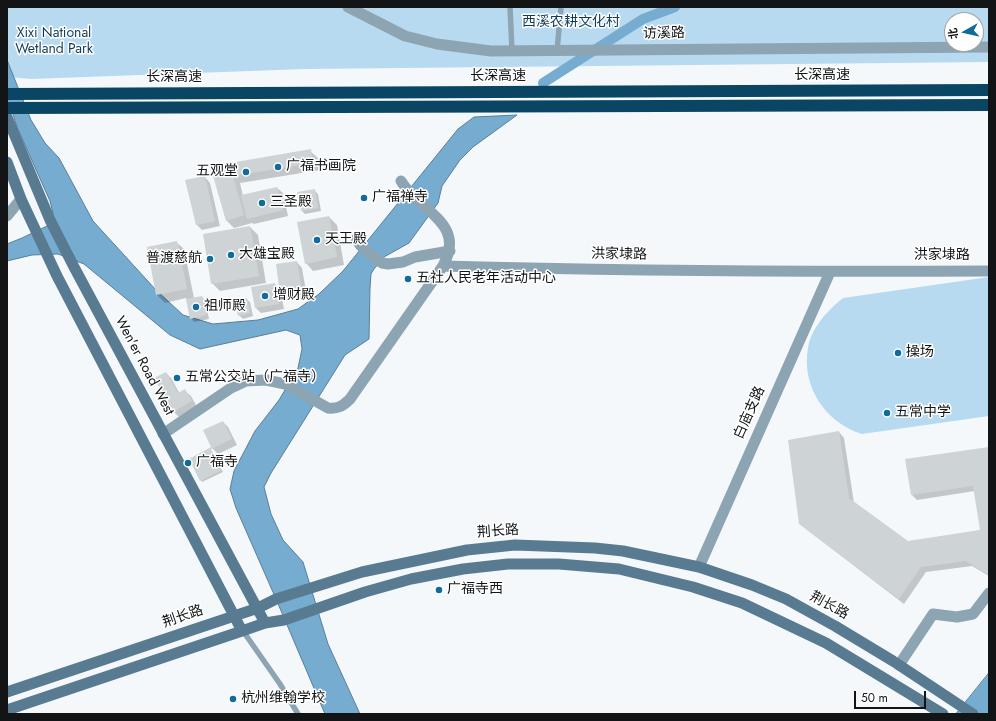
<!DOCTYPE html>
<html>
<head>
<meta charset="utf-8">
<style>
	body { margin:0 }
	#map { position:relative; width:996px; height:721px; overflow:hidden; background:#f4f8fb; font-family:Jost,"Noto Sans SC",sans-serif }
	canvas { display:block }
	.frame { position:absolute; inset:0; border:8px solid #121415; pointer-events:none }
	.north { position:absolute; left:944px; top:12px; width:40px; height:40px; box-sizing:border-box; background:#fff; border:1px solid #a0a1a1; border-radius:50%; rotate:262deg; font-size:11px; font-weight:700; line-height:16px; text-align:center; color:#121415 }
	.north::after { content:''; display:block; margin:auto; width:14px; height:18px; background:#0f6c9b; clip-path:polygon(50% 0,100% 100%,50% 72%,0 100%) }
	.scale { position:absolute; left:854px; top:691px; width:72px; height:18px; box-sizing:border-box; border:2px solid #121415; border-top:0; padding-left:5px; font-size:12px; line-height:14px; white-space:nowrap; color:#121415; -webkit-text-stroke:3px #fff; paint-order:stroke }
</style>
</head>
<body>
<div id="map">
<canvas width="996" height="721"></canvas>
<div class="frame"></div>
<div class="north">北</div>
<div class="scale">50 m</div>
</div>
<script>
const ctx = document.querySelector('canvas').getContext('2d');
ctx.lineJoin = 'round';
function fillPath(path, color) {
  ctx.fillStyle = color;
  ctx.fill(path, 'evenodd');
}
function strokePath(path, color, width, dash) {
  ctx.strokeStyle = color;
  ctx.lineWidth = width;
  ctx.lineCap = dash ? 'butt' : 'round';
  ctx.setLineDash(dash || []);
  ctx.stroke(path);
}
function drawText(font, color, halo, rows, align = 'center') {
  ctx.font = font + ' Jost,"Noto Sans SC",sans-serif';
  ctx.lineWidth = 3;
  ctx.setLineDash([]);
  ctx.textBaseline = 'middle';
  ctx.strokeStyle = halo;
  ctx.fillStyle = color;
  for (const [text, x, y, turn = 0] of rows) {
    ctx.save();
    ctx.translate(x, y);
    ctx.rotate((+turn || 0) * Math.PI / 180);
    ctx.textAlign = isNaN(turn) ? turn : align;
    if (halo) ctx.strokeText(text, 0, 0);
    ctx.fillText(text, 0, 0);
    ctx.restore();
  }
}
const green = new Path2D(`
	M7,7H989V62L305,69L31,79L8,77L7,73ZM952,20H976V44H952Z
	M989,277V416L862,434C826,423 801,387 808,348C811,328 828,310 843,298Z`);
const water = new Path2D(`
	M7,60L31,120L45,143L59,158L93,221L156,290L183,315L213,324L258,320L298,309L319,294L343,271L458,129L474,117L517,115L473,147L460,160L442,186L438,203L409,243L384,257L374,269L371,274L370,288L369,339L345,355L271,473L264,487L271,514L283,540L303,562L328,644L360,714H325L276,599L236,508L230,489L234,471L255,431L279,400L298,368L302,349L300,335L286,330L200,349L170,335L84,264L58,254L32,255L7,261V244L22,238L49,225L53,213L50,201L17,127L7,95Z
	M989,673V714H956Z`);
const shadow = new Path2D(`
	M310,151L318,158L320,170L240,183L243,196L277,188L283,193L288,216L254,224L252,223L234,228L226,220L213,170Z
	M205,177L210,183L220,226L202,230L197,225Z
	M314,190L318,194L321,211L305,214L302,211Z
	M329,217L337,225L344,265L313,271L306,263Z
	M250,227L258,235L266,283L220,291L212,283Z
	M176,242L184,249L194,298L202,297L205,300L209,319L194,322L191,318L186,298L165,303L157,295L148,247Z
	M297,262L302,268L307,297L287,300L281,294L284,309L261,313L256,308L275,284L281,290Z
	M246,299L250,302L253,316L243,319L239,315Z
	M166,373L171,378L180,394L185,391L191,396L197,407L179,417L173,411Z
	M223,422L228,427L237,445L218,454L212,448Z
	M839,432L844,438L854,503L908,542L981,530L975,491L917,500L912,495L989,448V576L972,566L926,572L904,604L806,529Z
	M210,449L223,472L202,482L190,459Z`);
const canal = new Path2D(`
	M543,83L643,19L675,7`);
const building = new Path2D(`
	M311,149L313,163L233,176L244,215L226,221L211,169L230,163Z
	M205,176L215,221L196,225L185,180Z
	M277,187L283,210L247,219L241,195Z
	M315,189L318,208L301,211L297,192Z
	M329,216L337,257L305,264L297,222Z
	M250,226L259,276L211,284L203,234Z
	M177,241L187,289L156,295L147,247Z
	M297,261L302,291L280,294L276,264Z
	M275,283L279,304L255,308L251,287Z
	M202,296L207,315L190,319L186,299Z
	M247,298L250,313L238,316L235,300Z
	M166,372L178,393L185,389L192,401L173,412L154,378Z
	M223,421L232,439L211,449L222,470L200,481L189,459L211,447L203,430Z
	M839,431L849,498L908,541L980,530L973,486L911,495L905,459L989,447V575L966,561L921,567L899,599L799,524L788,440Z`);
const service = new Path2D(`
	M510,7L512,51
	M557,51L561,7
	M243,631L280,684L298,714`);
const minor = new Path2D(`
	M7,216L21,199
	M356,239L361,246L382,263L388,264L403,262L415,257L450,251
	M443,266C625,271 807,272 989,271
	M163,434L231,388L246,381L266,380L285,384L328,408C338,409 343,406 350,399L443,266C467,222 419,212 401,181
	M699,567L830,272
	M899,665L933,614L957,617L973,614L989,593`);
const tertiary = new Path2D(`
	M348,7L405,36L437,44L491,51L989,47`);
const secondary = new Path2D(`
	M7,117L50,220L74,267L265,623
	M7,162L21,199L57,276L242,631
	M7,692L258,608L276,599L362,572L467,550L515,545L595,548L623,551L699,567L752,585L786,599L835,626L893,661L973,714
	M7,710L242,631L265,623L284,620L365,592L411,579L463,569L508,564H559L619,569L693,587L742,603L826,643L943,714`);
const motorway = new Path2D(`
	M7,94L989,90
	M7,108L989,105`);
const markers = [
	[278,167,4,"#0f6c9b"],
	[246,172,4,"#0f6c9b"],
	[364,198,4,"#0f6c9b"],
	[262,203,4,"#0f6c9b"],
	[317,240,4,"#0f6c9b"],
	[231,255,4,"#0f6c9b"],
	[210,259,4,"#0f6c9b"],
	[408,279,4,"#0f6c9b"],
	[265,296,4,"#0f6c9b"],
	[196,307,4,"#0f6c9b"],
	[898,353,4,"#0f6c9b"],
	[177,378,4,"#0f6c9b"],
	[887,413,4,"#0f6c9b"],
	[188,463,4,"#0f6c9b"],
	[439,590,4,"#0f6c9b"],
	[233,699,4,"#0f6c9b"]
];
const parkNames = [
	["西溪农耕文化村",571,23],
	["Xixi National",54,34],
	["Wetland Park",54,50]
];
const streetNames = [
	["访溪路",664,34,-1],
	["长深高速",822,76],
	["长深高速",498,77],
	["长深高速",174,78],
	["洪家埭路",619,255,1],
	["洪家埭路",942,256],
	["Wen'er Road West",144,366,62],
	["白庙支路",750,413,-66],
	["荆长路",498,532,-4],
	["荆长路",829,606,29],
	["荆长路",183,617,-19]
];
const poiNames = [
	["广福书画院",286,167],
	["五观堂",238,172,"right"],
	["广福禅寺",372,198],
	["三圣殿",270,203],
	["天王殿",325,240],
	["大雄宝殿",239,255],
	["普渡慈航",202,259,"right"],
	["五社人民老年活动中心",416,279],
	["增财殿",273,296],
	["祖师殿",204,307],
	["操场",906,353],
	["五常公交站（广福寺）",185,378],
	["五常中学",895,413],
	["广福寺",196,463],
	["广福寺西",447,590],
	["杭州维翰学校",241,699]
];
fillPath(green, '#b8daf1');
fillPath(water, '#76acd0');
strokePath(water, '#587e98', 1);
fillPath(shadow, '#0003');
strokePath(canal, '#76acd0', 10);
fillPath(building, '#ced3d6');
strokePath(service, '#8da4b3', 5.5);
strokePath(minor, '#8da4b3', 11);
strokePath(tertiary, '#8da4b3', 11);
strokePath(secondary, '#597b92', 11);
strokePath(motorway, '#0b4564', 12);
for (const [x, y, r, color] of markers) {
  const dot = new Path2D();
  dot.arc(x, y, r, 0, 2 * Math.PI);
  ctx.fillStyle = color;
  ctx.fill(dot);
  strokePath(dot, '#fff', 1.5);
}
drawText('14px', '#103c55', '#fff', parkNames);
drawText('14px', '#121415', '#fff', streetNames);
drawText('14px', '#121415', '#fff', poiNames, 'left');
</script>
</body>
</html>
